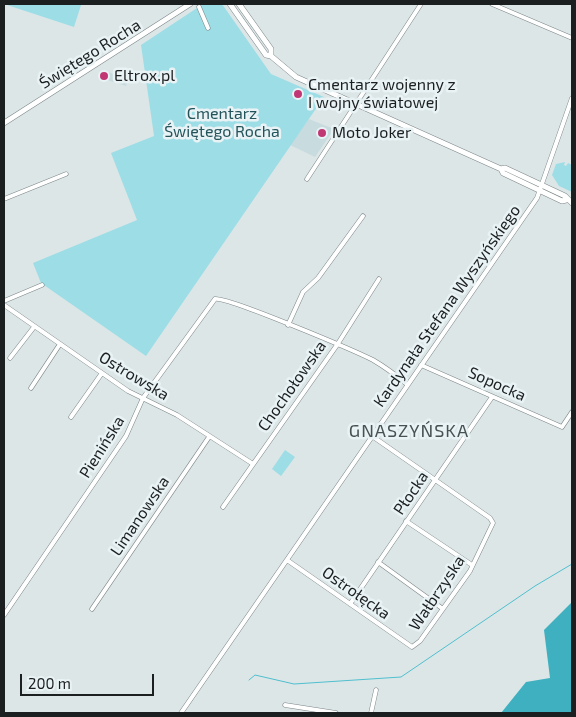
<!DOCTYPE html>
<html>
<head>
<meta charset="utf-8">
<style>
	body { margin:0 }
	#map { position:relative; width:576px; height:717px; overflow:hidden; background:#dce6e7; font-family:"Exo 2",sans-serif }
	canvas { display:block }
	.frame { position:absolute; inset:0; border:5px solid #1c1f20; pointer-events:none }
	.scale { position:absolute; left:20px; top:674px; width:134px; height:22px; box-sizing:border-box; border:2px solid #1c1f20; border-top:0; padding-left:6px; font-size:15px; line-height:18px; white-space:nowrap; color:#1c1f20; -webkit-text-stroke:4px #e9f3f5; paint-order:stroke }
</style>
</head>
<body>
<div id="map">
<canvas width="576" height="717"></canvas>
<div class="frame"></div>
<div class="scale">200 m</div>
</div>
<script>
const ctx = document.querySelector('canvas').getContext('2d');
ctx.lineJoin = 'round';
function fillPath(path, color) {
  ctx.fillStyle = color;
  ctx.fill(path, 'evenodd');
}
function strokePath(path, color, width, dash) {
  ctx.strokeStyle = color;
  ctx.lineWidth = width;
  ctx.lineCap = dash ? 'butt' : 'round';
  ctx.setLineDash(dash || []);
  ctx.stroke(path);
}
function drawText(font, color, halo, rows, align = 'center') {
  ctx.font = font + ' "Exo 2",sans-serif';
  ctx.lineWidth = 5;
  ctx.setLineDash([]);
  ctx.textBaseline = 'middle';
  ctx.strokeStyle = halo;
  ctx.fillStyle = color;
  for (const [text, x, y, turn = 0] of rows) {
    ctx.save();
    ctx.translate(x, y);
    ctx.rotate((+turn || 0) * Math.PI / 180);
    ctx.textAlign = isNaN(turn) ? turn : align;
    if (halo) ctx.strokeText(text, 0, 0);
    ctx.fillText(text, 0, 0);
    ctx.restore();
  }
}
const built = new Path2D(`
	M107,72L129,78L126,86L101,78Z
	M309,119L334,129L315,157L290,145Z`);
const green = new Path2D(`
	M4,4H77L81,5L74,27Z
	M203,4H222L271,74L324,97L146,356L41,283L33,263L137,220L111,153L154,136L141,45Z
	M565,162L564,165L566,166L568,163L572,165V192L559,186L552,175L556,164Z
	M285,450L295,457L281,476L272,469Z`);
const forest = new Path2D(`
	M572,602V713H501L526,682L550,678L544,630Z`);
const stream = new Path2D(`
	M249,680L255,675L294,684L401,677L535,586L572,564`);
const street = new Path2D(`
	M492,4L572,38
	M199,7L208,28
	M307,179L421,4
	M4,199L66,174
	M4,301L42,285
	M4,305L128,391L177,415L253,464
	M288,325L303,292L318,278L363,216
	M10,358L34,327
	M421,365L562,427L572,412
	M31,388L60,344
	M71,417L102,373
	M223,507L337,345L379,279
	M406,521L472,565
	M287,560L412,647L420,641L470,571L493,523L490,518L372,436
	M378,562L443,609
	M350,604L492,397
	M92,609L209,437
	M4,615L126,436L143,398L215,299C226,296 355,351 373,360C385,367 397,376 408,385
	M285,705L336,713
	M181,713L537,198L572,98
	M371,713L376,690`);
const secondary = new Path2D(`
	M230,4L266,55L271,56L296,77L501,169L503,173L562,201L566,200
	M239,4L271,49V56
	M4,123L190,4
	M501,169L505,168L565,196L572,203`);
const markers = [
	[104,76,5,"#c03773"],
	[298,94,5,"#c03773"],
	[322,133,5,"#c03773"]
];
const streetNames = [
	["Świętego Rocha",90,54,-32],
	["Kardynała Stefana Wyszyńskiego",447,306,-55],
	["Ostrowska",134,376,31],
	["Sopocka",497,384,24],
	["Chochołowska",292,386,-55],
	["Pienińska",102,447,-58],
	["Płocka",411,493,-56],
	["Limanowska",140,516,-56],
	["Ostrołęcka",356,593,35],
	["Wałbrzyska",437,593,-56]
];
const poiNames = [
	["Eltrox.pl",114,76],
	["Cmentarz wojenny z",308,85],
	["I wojny światowej",308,103],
	["Moto Joker",332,133]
];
const parkNames = [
	["Cmentarz",222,114],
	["Świętego Rocha",222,132]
];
const neighbourhoodNames = [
	["GNASZYŃSKA",409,431]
];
fillPath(built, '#c8dbde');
fillPath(green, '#9ddde6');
fillPath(forest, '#3eb0c0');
strokePath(stream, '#4fbfce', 1);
strokePath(street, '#7c8587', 5);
strokePath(secondary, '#7c8587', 6);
strokePath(street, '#fff', 4);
strokePath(secondary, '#fff', 5);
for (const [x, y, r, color] of markers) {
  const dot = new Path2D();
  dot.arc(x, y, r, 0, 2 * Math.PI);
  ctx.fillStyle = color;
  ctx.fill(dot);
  strokePath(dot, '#e9f3f5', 2);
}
drawText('16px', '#1c1f20', '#e9f3f5', streetNames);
drawText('16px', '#1c1f20', '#e9f3f5', poiNames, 'left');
drawText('16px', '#24545b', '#e9f3f5', parkNames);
ctx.letterSpacing = '1px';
drawText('18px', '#495253', '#e9f3f5', neighbourhoodNames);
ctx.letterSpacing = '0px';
</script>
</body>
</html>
